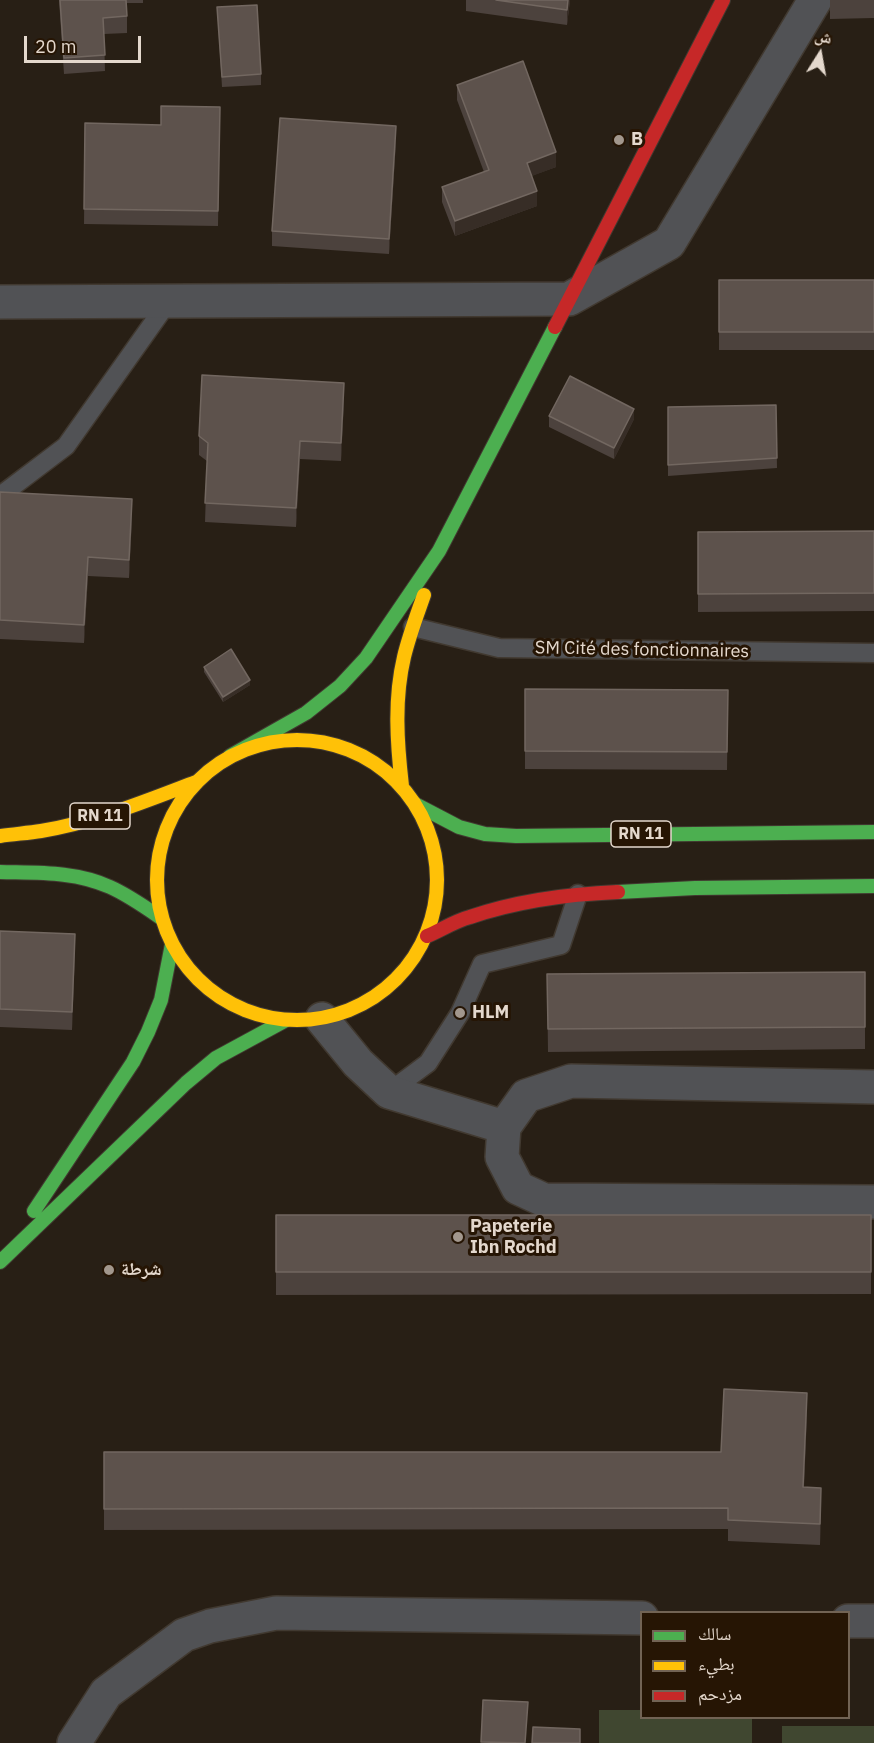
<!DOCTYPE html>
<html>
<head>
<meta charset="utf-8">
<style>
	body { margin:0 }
	#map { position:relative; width:874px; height:1743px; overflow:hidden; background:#281f15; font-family:"IBM Plex Sans","Noto Naskh Arabic",sans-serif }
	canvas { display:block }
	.legend { position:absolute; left:640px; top:1611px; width:210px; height:108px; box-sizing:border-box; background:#261504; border:2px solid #726354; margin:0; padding:8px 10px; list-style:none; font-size:18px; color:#e4d8cd }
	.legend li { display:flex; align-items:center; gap:12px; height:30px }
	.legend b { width:30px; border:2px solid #726354 }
	.north { position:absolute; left:790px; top:24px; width:60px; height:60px; -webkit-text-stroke:4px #261504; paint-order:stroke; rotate:11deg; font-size:16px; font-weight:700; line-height:24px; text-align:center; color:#e4d8cd }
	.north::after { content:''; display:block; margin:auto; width:21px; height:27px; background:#e4d8cd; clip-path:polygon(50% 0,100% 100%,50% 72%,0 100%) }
	.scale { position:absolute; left:24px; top:36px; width:117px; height:27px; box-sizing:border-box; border:3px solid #e4d8cd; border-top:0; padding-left:8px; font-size:18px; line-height:21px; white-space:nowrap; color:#e4d8cd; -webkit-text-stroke:4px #261504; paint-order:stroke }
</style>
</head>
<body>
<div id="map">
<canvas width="874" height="1743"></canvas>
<ul class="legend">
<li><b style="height:8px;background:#4caf50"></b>سالك</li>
<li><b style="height:8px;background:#ffc107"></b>بطيء</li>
<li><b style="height:8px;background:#c62828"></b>مزدحم</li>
</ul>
<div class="north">ش</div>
<div class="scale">20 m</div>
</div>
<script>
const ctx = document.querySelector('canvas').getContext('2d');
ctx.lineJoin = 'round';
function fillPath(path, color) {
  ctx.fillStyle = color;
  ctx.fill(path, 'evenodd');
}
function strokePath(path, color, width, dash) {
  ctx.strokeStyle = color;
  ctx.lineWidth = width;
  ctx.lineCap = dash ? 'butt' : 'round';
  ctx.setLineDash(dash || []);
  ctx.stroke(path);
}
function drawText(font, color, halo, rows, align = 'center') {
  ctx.font = font + ' "IBM Plex Sans","Noto Naskh Arabic",sans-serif';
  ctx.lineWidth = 6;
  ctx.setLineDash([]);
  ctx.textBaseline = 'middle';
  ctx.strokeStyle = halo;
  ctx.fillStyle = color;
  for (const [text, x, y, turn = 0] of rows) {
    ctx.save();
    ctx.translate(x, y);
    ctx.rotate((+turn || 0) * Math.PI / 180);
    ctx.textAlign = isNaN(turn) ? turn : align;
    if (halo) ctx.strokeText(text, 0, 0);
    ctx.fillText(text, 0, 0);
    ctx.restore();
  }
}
const green = new Path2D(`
	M599,1710H641L642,1718H752V1743H599Z
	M782,1726H874V1743H782Z`);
const lane = new Path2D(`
	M0,496L66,446L168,302
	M413,627L499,648L874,653
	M389,1092L428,1063L460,1013L482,964L561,945L578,894`);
const street = new Path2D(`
	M0,302L569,299L669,243L815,0
	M322,1019L358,1063L389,1092L504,1127
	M874,1087L571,1081L526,1096L504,1127L502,1157L518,1188L544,1200L874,1202
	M848,1621H874
	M74,1743L106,1693L184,1635L210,1626L276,1613L642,1618`);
const fast = new Path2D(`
	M230,756L306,713L340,686L366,658L439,551L555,327
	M415,804L459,827L485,834L516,836L874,832
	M0,872C37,873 75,871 110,887C128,895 145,907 161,918
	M618,892L695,888L874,886
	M34,1211L133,1062L148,1032L161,1000L172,944
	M0,1262L186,1083L216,1058L286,1020`);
const slow = new Path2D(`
	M157 880a140 140 0 1 1 280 0a140 140 0 1 1-280 0Z
	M402,786C397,743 394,699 404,657C409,636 417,615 424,595
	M0,836C14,834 28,833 41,831C95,822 146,801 196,782`);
const jam = new Path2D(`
	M555,327L723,0
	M427,936C441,930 455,921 470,917C517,901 569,894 618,892`);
const wall = new Path2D(`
	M59,0H143V3H127V33L104,34L105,71L64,74Z
	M466,0H570L567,25L466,11Z
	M830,0H874V18L830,19Z
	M217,7L261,74V85L222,87Z
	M457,85L556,167L531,176L537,206L455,236L442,202V187L484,172L457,100Z
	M220,107L218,226L84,224L85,123L161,125Z
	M396,141L389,254L272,246V231Z
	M719,280H874V350H719Z
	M344,401L341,461L300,459L296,527L205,522L207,461L199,455V436Z
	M776,405L777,468L668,476V407Z
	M549,416L634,419L614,459L549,427Z
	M0,492L132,518L129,578L88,576L84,643L0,639Z
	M874,531V611L698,612V532Z
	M204,667L250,685L223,702L204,672Z
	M525,689L728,690L727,770L525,769Z
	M0,931L75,951L72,1030L0,1027Z
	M865,972V1049L548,1052L547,974Z
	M276,1215H871V1294L276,1295Z
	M807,1414L804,1487L821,1509L820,1545L728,1541V1529L104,1530V1452H721Z`);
const shadedWall = new Path2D(`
	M568,0H570L567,25V10Z
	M396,126V141L389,254V239Z
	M556,152V167L527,178V163Z
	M537,191V206L455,236V221Z
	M344,383V401L341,461V443Z
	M634,409V419L614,459V448Z
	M300,441V459L296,527V508Z
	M132,499V518L129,578V560Z
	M88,557V576L84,643V625Z
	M250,680V685L223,702V697Z
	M75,934V951L72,1030V1012Z
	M807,1393V1414L803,1508V1487Z
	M821,1488V1509L820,1545V1524Z`);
const building = new Path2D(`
	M60,0H126L127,16L103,18L105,55L64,58Z
	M496,0H568L567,10Z
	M257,5L261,74L222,77L217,7Z
	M523,61L556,152L527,163L537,191L455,221L442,187L489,170L457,85Z
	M161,106L220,107L218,211L84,209L85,123L161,125Z
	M280,118L396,126L389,239L272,231Z
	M719,280H874V332H719Z
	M202,375L344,383L341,443L300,441L296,508L205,503L208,443L199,436Z
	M570,376L634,409L614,448L549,416Z
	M776,405L777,458L668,465V407Z
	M0,492L132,499L129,560L88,557L84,625L0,620Z
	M874,531V593L698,594V532Z
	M231,649L250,680L223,697L204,667Z
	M525,689L728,690L727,752L525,751Z
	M0,931L75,934L72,1012L0,1009Z
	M865,972V1027L548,1029L547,974Z
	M276,1215H871V1272H276Z
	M724,1389L807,1393L803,1487L821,1488L820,1524L728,1520V1508L104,1509V1452H721Z
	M483,1700L528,1702L525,1743L481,1742Z
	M533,1727L580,1729V1743H532Z`);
const markers = [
	[619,140,6,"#a2978d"],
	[460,1013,6,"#a2978d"],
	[458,1237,6,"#a2978d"],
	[109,1270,6,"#a2978d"]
];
const shields = [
	[100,816,60],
	[641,834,60]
];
const shieldNames = [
	["RN 11",100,816],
	["RN 11",641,834]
];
const poiNames = [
	["B",631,140],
	["HLM",472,1013],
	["Papeterie",470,1227],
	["Ibn Rochd",470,1248],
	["شرطة",121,1270]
];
const streetNames = [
	["SM Cité des fonctionnaires",642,650,1]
];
fillPath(green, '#404730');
strokePath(lane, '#413930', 21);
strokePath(street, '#413930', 36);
strokePath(fast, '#413930', 16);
strokePath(slow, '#413930', 16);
strokePath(jam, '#413930', 16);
strokePath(lane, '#515255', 18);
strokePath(street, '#515255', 33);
strokePath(fast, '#4caf50', 14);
strokePath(slow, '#ffc107', 14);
strokePath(jam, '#c62828', 14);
fillPath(wall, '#4c423d');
fillPath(shadedWall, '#372d26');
fillPath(building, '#5d524c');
strokePath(building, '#726760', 1.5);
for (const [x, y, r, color] of markers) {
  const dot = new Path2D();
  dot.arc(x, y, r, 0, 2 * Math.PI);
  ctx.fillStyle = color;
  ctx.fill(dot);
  strokePath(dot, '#261504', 2);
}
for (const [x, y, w] of shields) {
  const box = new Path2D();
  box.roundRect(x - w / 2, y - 13, w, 26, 4.5);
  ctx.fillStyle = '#261504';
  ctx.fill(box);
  strokePath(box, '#e4d8cd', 1.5);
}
drawText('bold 16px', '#e4d8cd', null, shieldNames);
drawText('bold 18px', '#e4d8cd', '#261504', poiNames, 'left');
drawText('18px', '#e4d8cd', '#261504', streetNames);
</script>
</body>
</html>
